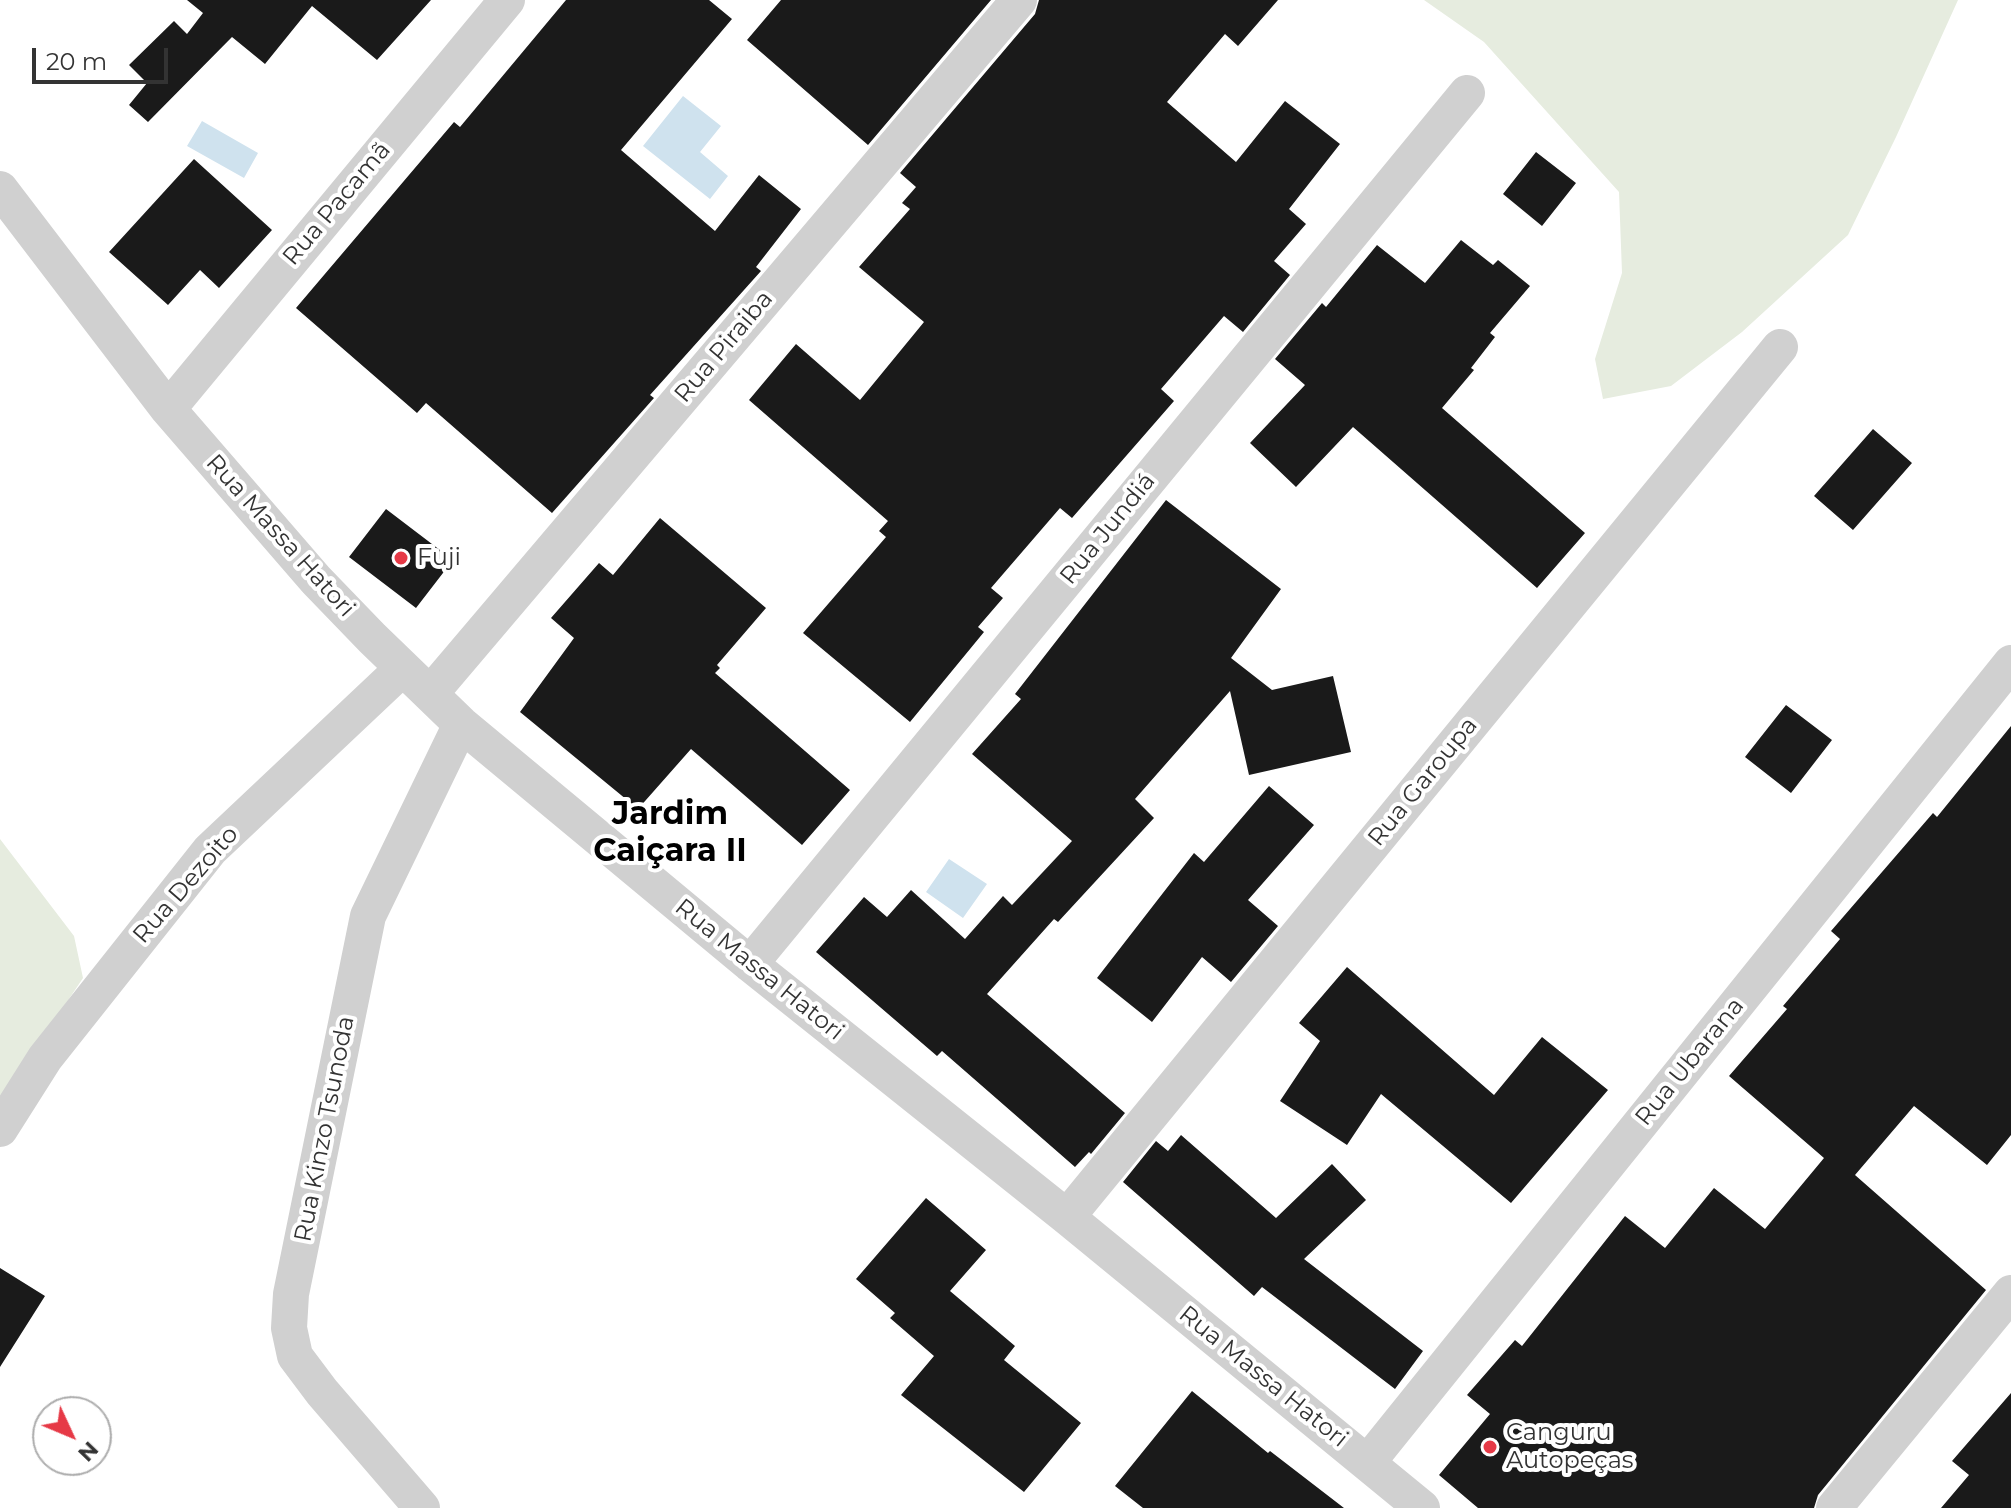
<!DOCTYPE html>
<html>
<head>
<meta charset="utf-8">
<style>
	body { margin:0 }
	#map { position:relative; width:2011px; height:1508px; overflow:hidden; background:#fff; font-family:Montserrat,sans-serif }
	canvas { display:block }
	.north { position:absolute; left:32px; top:1396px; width:80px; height:80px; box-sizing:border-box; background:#fff; border:2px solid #adadad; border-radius:50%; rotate:134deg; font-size:22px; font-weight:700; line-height:32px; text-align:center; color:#333 }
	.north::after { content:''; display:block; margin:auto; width:28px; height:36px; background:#e63946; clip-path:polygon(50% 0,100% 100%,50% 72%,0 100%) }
	.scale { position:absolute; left:32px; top:48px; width:136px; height:36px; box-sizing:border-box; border:4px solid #333; border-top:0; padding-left:10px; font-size:24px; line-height:28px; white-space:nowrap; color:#333; -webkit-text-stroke:6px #fff; paint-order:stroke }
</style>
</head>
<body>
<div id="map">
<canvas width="2011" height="1508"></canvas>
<div class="north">N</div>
<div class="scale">20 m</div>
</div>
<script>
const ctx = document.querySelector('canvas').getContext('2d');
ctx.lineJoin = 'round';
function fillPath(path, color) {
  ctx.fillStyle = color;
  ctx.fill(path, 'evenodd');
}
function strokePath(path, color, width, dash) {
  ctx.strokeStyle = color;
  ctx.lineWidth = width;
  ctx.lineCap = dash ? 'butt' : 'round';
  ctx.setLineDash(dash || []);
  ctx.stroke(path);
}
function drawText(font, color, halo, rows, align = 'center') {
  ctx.font = font + ' Montserrat,sans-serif';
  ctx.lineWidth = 8;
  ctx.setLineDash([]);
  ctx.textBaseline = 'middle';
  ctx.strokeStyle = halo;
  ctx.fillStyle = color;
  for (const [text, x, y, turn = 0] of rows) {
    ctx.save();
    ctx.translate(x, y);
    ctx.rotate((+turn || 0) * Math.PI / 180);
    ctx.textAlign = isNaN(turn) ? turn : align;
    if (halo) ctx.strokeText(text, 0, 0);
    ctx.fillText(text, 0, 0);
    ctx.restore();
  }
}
const green = new Path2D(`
	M1424,0H1958L1896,137L1848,235L1742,332L1671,386L1603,399L1595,359L1622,273L1619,192L1484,42Z
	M0,839L74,936L83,978L0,1102Z`);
const water = new Path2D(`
	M683,96L721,126L700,152L728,176L710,199L643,146Z
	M202,121L258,153L244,178L187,146Z
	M949,859L987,884L963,918L926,892Z`);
const building = new Path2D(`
	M187,0H431L377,60L312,6L265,64L232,37L148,122L129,105L147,83L129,65L174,21L187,34L203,13Z
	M566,0H709L732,19L621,150L715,231L759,175L801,209L756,267L761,271L650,395L654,398L552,513L426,403L417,413L296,308L454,122L460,127Z
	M781,0H991L868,145L747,40Z
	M1039,0H1278L1238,46L1225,34L1167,102L1236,162L1285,101L1340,144L1289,209L1306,224L1274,261L1290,275L1243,332L1224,316L1161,389L1174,401L1072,518L1060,508L991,588L1003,598L978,627L984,632L910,722L803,633L886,537L879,531L888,521L749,400L796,344L860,400L924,322L859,267L910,209L902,203L916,187L900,173L1035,14Z
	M1536,152L1576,183L1542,226L1503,194Z
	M194,159L272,230L219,288L200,270L168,305L109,252Z
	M1461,240L1493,265L1498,260L1530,286L1490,333L1495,337L1471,368L1474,370L1442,408L1585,533L1537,588L1353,427L1296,487L1250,443L1305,385L1275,359L1322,303L1326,307L1377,245L1425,283Z
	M1873,429L1912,463L1853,530L1814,496Z
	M1166,500L1281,589L1231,658L1272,690L1333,676L1351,752L1249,775L1230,691L1135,799L1154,818L1058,922L1054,919L987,994L1125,1113L1091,1154L1089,1152L1075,1167L942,1051L937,1056L816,952L864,897L887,917L911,890L965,939L1003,896L1012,905L1072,841L972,754L1021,699L1015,694Z
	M386,509L453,560L416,608L349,557Z
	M660,518L766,608L717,665L720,668L715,673L850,790L802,845L691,749L638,809L520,712L574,638L551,618L599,563L613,575Z
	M1786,705L1832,740L1791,793L1745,757Z
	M2011,726V1135L1987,1165L1914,1106L1855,1175L1986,1290L1818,1495L1814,1508H1478L1439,1475L1490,1414L1467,1395L1515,1340L1522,1346L1625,1216L1665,1248L1714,1188L1765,1229L1824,1158L1729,1076L1787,1009L1783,1006L1840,939L1831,931L1933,813L1937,817Z
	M1269,786L1314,825L1248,900L1278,926L1231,982L1202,957L1152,1022L1097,978L1194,853L1204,862Z
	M1347,967L1494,1095L1542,1037L1608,1090L1511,1203L1381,1094L1347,1145L1280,1101L1320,1041L1299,1023Z
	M1181,1135L1276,1218L1332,1164L1366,1200L1304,1259L1423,1351L1395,1389L1262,1287L1254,1296L1123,1182L1156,1141L1168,1151Z
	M926,1198L986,1250L950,1291L1015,1346L1004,1360L1081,1423L1024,1492L901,1395L934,1356L890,1318L895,1313L856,1279Z
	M0,1268L45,1296L0,1367Z
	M1192,1391L1268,1453L1270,1451L1344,1508H1143L1115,1486Z
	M2011,1393V1508H1941L1969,1475L1952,1461Z`);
const minor = new Path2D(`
	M0,189L168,409L316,580L372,638L461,724L750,964L1067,1217L1422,1508
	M168,409L507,0
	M430,694L1019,0
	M750,964L1467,93
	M0,1129L45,1058L210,850L403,668
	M1067,1217L1780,347
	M1368,1462L2011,663
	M422,1508L322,1392L295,1356L289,1328L291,1294L368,916L461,724
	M1834,1508L2011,1293`);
const markers = [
	[401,558,8,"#e63946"],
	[1490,1447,8,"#e63946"]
];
const streetNames = [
	["Rua Pacamã",337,204,-50],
	["Rua Piraiba",724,347,-50],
	["Rua Jundiá",1108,529,-51],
	["Rua Massa Hatori",280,536,48],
	["Rua Garoupa",1423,782,-51],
	["Rua Dezoito",186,885,-49],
	["Rua Massa Hatori",759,970,39],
	["Rua Ubarana",1690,1062,-51],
	["Rua Kinzo Tsunoda",325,1129,-79],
	["Rua Massa Hatori",1263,1377,39]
];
const poiNames = [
	["Fuji",417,558],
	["Canguru",1506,1433],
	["Autopeças",1506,1461]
];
const districtNames = [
	["Jardim",670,815],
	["Caiçara II",670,852]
];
fillPath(green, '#e6ecdf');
fillPath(water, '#cfe2ee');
fillPath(building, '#1a1a1a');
strokePath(minor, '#d0d0d0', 36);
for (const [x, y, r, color] of markers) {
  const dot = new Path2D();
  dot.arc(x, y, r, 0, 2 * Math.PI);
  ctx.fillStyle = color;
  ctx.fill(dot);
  strokePath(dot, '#fff', 3);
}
drawText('24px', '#333', '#fff', streetNames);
drawText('24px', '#333', '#fff', poiNames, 'left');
drawText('bold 32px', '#000', '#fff', districtNames);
</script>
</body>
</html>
